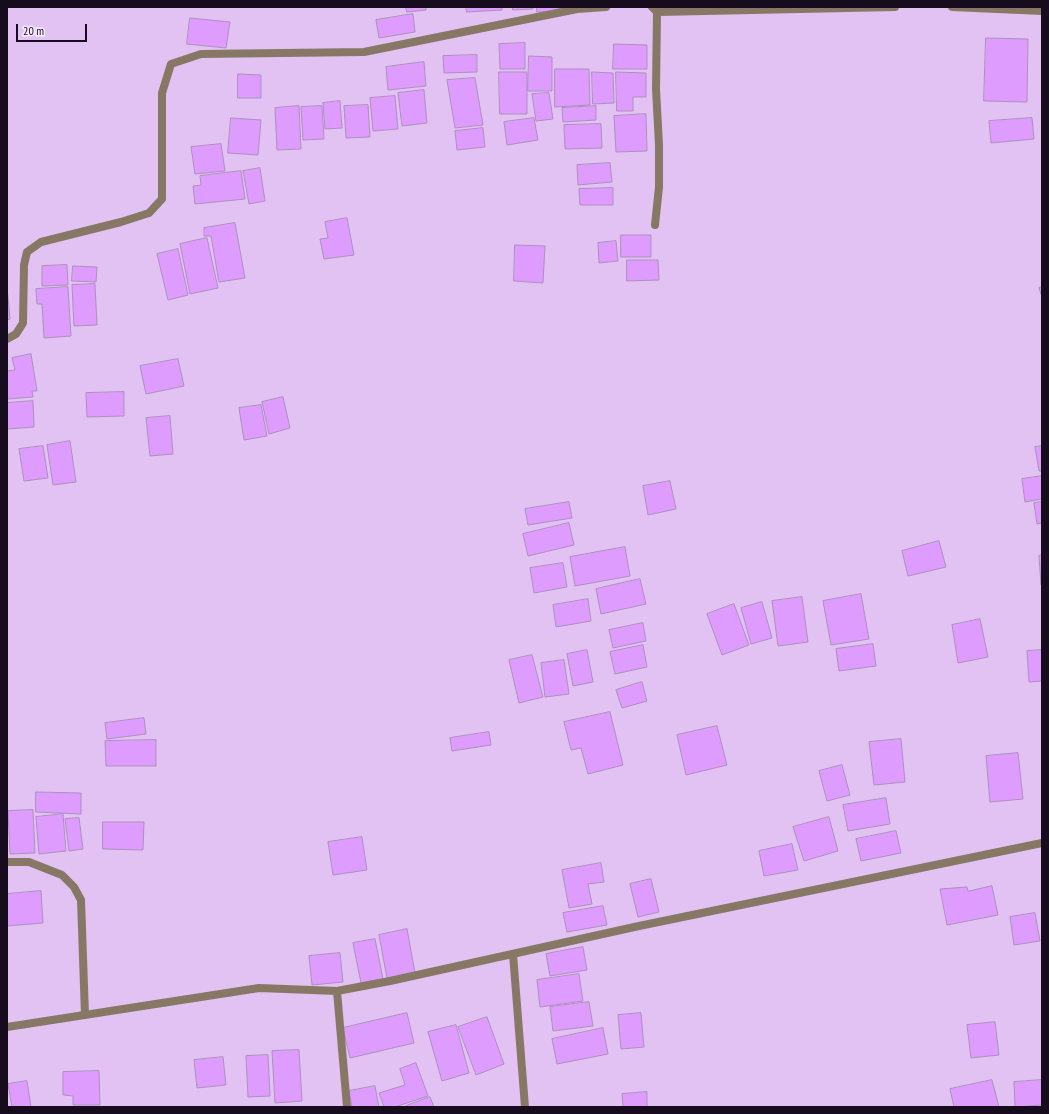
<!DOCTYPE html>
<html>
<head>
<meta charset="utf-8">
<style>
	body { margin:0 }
	#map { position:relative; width:1049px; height:1114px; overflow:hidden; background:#e2c2f2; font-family:"PT Sans Narrow",sans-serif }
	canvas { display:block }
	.frame { position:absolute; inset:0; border:8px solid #170c1d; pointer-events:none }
	.scale { position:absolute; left:16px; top:24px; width:71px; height:18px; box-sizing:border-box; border:2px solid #170c1d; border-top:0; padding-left:5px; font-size:12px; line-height:14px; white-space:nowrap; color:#170c1d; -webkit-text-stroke:3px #f8ebff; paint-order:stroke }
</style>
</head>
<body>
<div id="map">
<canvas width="1049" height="1114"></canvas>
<div class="frame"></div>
<div class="scale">20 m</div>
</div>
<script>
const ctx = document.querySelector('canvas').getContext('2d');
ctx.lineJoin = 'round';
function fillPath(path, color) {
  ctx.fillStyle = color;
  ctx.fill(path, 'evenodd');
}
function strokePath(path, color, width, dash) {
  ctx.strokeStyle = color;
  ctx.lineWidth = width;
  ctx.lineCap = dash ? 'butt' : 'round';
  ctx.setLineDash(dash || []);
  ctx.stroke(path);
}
const building = new Path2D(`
	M406,7H426V10L407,12Z
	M466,7H502V10L467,12Z
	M513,7H533V9L513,10Z
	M537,7H559V12H537Z
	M413,14L415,32L379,38L376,20Z
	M190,18L230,22L226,48L187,44Z
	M986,38L1028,39L1027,102L984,101Z
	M525,43V69H500L499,44Z
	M614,44L647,45V69H613Z
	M477,55V72L444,73L443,56Z
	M529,56L552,57V91H528Z
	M424,62L426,86L388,90L386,67Z
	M555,69H589L590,105L555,107Z
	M499,72H527V114H500Z
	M592,72L613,73L614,103L593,104Z
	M616,72L646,73V97H633V111H617Z
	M238,74L261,75V98H238Z
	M475,78L483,125L455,128L447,80Z
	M424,90L427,123L402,126L398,93Z
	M549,93L553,119L536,121L532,94Z
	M395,96L398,129L373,131L370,98Z
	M340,101L342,128L325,129L323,103Z
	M368,105L370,137L346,138L344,106Z
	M299,106L301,149L277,150L275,108Z
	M322,106L324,139L303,140L301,107Z
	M596,106V120L563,122L562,108Z
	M646,114L647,151L616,152L614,116Z
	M231,118L261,120L258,155L228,153Z
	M534,118L538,140L507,145L504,122Z
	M1032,118L1034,139L991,143L989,121Z
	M601,124L602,148L565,149L564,125Z
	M483,128L485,147L457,150L455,131Z
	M221,144L225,171L195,174L191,147Z
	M610,163L612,182L578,185L577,165Z
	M260,168L265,201L249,204L243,171Z
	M241,171L245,199L195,204L193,186L201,185L200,176Z
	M613,188V205H580L579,189Z
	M347,218L354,255L324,259L320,239L328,238L325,222Z
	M235,223L245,278L219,282L211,236H204V228Z
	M621,235H651V257H621Z
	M207,238L218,288L190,294L180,244Z
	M616,241L618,261L599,263L598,243Z
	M515,245L545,246L543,283L514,281Z
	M178,249L188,295L168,300L157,254Z
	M627,260H658L659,280L627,281Z
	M67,265L68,285L42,286V266Z
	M73,266L97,267L96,282L72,281Z
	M95,284L97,325L74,326L72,285Z
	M7,287L10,319L7,320Z
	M68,287L71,336L44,338L42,304H37L36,289Z
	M1042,287V297L1039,288Z
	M31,354L37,391H32L33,397L7,399V371L15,370L12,358Z
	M178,359L184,386L146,394L140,366Z
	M124,392V416L87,417L86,393Z
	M283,397L290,428L269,434L262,402Z
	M33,401L34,427L7,429V403Z
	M261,405L267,436L244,440L239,408Z
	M170,416L173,454L150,456L146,418Z
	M70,441L76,482L53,485L47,445Z
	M43,446L48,478L24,481L19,449Z
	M1042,446V471H1039L1035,447Z
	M1042,476V499L1025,502L1022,479Z
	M670,481L676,509L648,515L643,486Z
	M569,502L572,518L528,525L525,509Z
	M1042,502V523L1037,524L1034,503Z
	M569,523L574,545L528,556L523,534Z
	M939,541L946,567L908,576L902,551Z
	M625,547L630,576L575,586L570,557Z
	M1042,555V585H1041L1039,556Z
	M563,563L567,587L534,593L530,568Z
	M640,579L646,604L601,614L596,589Z
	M861,594L869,639L831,645L823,601Z
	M802,597L808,642L778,646L772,601Z
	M588,599L591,621L556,627L553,605Z
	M762,602L772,638L751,644L741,608Z
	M734,604L749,645L722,655L707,614Z
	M980,619L988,657L958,663L952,625Z
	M643,623L646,641L613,648L609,630Z
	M873,644L876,666L839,671L836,649Z
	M643,645L647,667L615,674L610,652Z
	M587,650L593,682L573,686L567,654Z
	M1042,650V681L1029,682L1027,651Z
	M532,655L543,697L519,703L509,660Z
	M564,660L569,694L545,697L541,663Z
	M642,682L647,701L622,708L616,690Z
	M610,712L623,765L588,774L581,748L571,750L564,722Z
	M144,718L146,734L107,739L105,723Z
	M717,726L727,765L686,775L677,735Z
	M489,732L491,745L452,751L450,738Z
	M901,739L905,782L874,785L869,742Z
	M156,740V766H106L105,741Z
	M1018,753L1023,799L990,802L986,756Z
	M842,765L850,795L827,801L819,771Z
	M36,792L81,793V814L36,812Z
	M886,798L890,824L848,831L843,805Z
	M33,810L35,853L10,854L8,811Z
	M63,814L66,851L39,854L36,817Z
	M829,817L838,851L804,861L793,827Z
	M79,818L83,849L69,851L65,819Z
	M103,822H144L143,850L103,849Z
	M896,831L901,853L861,861L856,839Z
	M362,837L367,870L333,875L328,842Z
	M792,844L798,870L764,876L759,851Z
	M601,863L604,882L588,884L592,904L569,908L562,870Z
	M651,879L659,912L638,917L630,884Z
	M992,886L998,915L947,925L940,889L967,887L968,891Z
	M41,891L43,923L7,926V894Z
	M603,906L607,925L567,932L563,913Z
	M1035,913L1040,941L1014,945L1010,917Z
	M407,929L415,973L387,978L379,935Z
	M375,939L383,979L361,983L353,943Z
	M583,947L587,970L550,976L546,954Z
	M340,953L343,982L312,985L309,956Z
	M579,974L583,1001L540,1007L537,980Z
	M589,1002L593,1026L553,1031L550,1007Z
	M407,1013L414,1043L350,1058L343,1028Z
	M641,1013L644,1047L621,1049L618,1015Z
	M487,1017L504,1064L476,1075L458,1027Z
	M995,1022L999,1055L971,1058L967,1025Z
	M456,1025L469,1073L442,1081L428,1032Z
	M603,1028L608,1054L557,1064L552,1039Z
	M299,1050L302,1101L275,1103L272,1051Z
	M268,1055L270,1096L248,1097L246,1056Z
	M223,1057L226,1085L197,1088L194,1060Z
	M416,1063L428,1096L395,1107H384L379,1093L405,1085L400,1069Z
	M99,1071L100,1105H73V1096L63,1095V1072Z
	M992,1080L999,1107H954L950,1089Z
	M1042,1080V1105L1015,1107L1014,1082Z
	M27,1081L31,1107H12L8,1084Z
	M375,1086L379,1107H352L349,1091Z
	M647,1092V1107H623L622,1094Z
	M430,1097L434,1107H406V1106Z`);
const street = new Path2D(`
	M652,7L657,12L895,7
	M952,7L1042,11
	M655,225L659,187V145L656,89L657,12
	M7,339L16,334L23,323L24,265L27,252L41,242L121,222L149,213L162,199V93L171,64L201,54L364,52L577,9L606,7
	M7,862H29L62,875L74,887L81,900L85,1015
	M513,954L525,1107
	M337,991L347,1107
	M7,1027L259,988L337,991L390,981L639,926L1042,843`);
fillPath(building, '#de9cfe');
strokePath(building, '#ad8fbd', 1);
strokePath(street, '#877865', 8);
</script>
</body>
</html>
